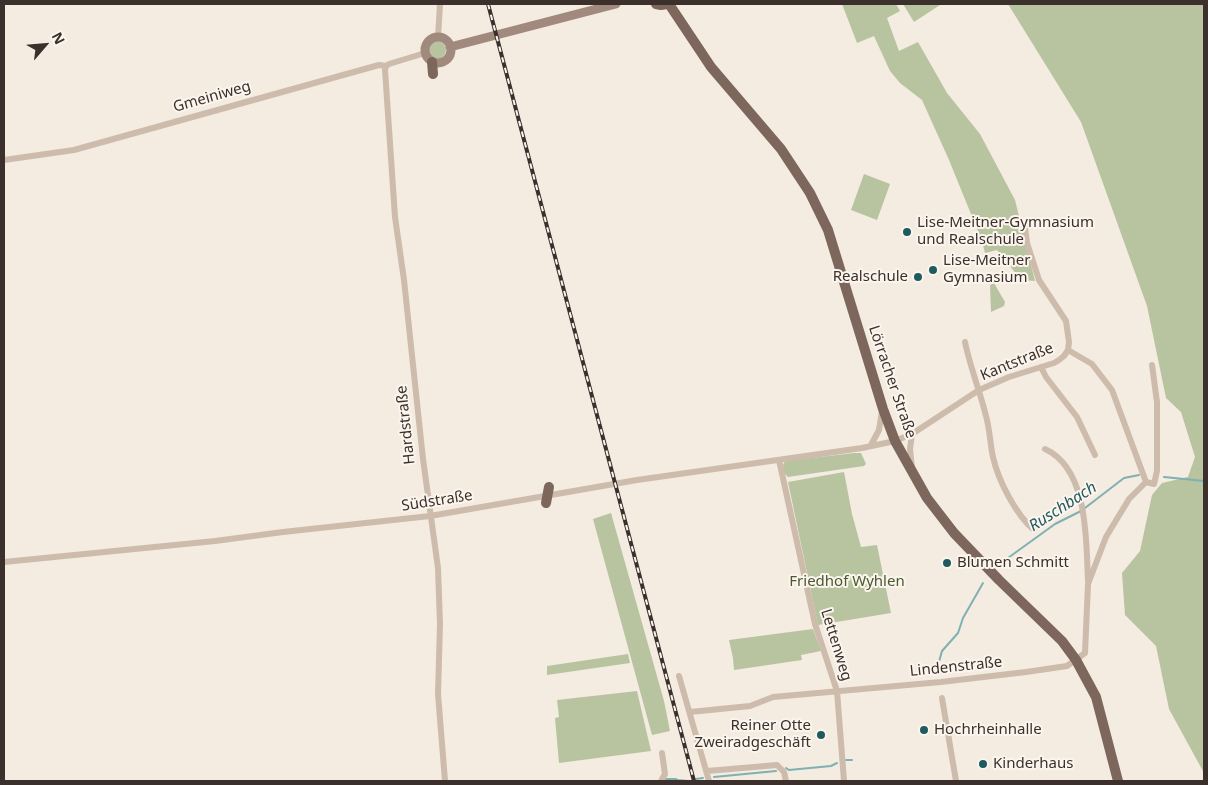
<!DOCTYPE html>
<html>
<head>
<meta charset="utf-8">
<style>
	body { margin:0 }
	#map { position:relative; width:1208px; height:785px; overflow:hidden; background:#f4ebe1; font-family:"Noto Sans",sans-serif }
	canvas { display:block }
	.frame { position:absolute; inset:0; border:5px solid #3b302b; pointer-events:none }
	.north { position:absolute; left:20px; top:20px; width:50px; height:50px; -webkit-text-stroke:4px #fbf5ee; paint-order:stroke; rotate:63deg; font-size:14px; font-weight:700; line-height:20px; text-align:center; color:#3b302b }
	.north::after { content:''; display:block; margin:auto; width:18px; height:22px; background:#3b302b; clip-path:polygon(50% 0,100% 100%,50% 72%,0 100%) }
</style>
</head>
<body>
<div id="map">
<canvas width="1208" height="785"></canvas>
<div class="frame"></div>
<div class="north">N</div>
</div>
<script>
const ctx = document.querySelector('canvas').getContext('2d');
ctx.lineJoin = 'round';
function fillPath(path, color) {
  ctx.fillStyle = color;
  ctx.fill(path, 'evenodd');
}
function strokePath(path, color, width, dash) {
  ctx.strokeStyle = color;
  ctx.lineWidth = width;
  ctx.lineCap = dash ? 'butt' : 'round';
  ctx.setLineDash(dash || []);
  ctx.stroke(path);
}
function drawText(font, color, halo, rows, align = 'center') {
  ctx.font = font + ' "Noto Sans",sans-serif';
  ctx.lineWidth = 4;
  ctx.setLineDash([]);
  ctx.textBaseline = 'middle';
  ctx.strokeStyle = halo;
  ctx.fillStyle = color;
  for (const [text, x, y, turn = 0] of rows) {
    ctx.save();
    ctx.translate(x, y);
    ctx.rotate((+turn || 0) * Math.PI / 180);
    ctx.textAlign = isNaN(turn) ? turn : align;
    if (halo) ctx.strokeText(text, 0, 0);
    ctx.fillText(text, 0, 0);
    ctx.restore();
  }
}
const green = new Path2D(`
	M842,4H896L900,11L887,18L899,51L918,42L947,93L980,134L1015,200L1035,281L1021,280L997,250L985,253L982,241L949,160L922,100L900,83L890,71L874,36L857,43Z
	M903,4H940V5L914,22Z
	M1008,4H1204V773L1169,709L1156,646L1125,615L1122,573L1140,551L1152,495L1162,483L1188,477L1195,457L1181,412L1166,398L1147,306L1081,122Z
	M428 50a9 9 0 1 1 18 0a9 9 0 1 1-18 0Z
	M864,174L890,184L877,220L851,210Z
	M994,283L1005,302L1004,306L991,312L990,285Z
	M854,453H861L866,464L864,466L788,477L784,473L783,465L785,461Z
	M844,472L852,514L861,547L877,545L891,613L818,625L788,482Z
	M611,513L664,701L670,731L652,735L593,519Z
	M813,629L821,651L801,655L802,660L734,670L733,658L729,640Z
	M628,654L630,663L547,675V666Z
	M637,691L651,751L559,763L555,718L559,717L557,700Z`);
const stream = new Path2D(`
	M1164,477L1204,481
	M1085,508L1124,478L1139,475
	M1001,563L1055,524L1081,511
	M938,665L942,651L958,633L963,618L983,583
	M846,760H852
	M786,768L789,770L831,766L837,763
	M714,777L776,771
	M666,779H676L679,781
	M696,779L703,778
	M677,780L688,781
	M650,781H653`);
const street = new Path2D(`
	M438,38L440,4
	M386,66L385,70L395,217L404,280L423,459L438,568L440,624L438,694L445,781
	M4,160L74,150L379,65L386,66L389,64L425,53
	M965,342C970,367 980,391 986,416C990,430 990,444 993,457C998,480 1016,515 1034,530
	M1068,350L1092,364L1112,390L1146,482
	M1041,367L1046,377L1077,417L1095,455
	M912,434L910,449L912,468
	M871,445L879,430L882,411
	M1045,449C1089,469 1086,542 1088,581
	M779,460L815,624L837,691L844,781
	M1146,482L1154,484L1157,471V402L1152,365
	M4,562L215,541L283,532L430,516L637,480L862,448L895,441L912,434L979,390L1009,377L1054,363L1059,360L1064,356L1068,350L1069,342L1066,321L1039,280L1027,243L1025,227
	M679,676L709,781
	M942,698L956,781
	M690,712L750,706L773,697L941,682L1026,672L1067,666L1085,653L1088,584L1106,537L1129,499L1146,482
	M707,771L777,765L784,772L786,781
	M661,781L665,774L662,753`);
const secondary = new Path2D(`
	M425 50a13 13 0 1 1 26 0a13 13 0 1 1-26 0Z
	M450,47L616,4`);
const primary = new Path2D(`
	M656,4L661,5L667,4
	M669,4L711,67L781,149L810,193L828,230L883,409L895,441L927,498L954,533L999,580L1062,641L1076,660L1096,697L1118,781
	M432,62L433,74`);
const rail = new Path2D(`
	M488,4L694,781`);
const primaryBridge = new Path2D(`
	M546,503L549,487`);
const markers = [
	[907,232,5,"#1f5a5e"],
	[933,270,5,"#1f5a5e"],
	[918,277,5,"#1f5a5e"],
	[947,563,5,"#1f5a5e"],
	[924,730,5,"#1f5a5e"],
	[821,735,5,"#1f5a5e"],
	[983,764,5,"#1f5a5e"]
];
const streetNames = [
	["Gmeiniweg",212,97,-16],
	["Kantstraße",1017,362,-22],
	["Lörracher Straße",892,382,71],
	["Hardstraße",406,425,-96],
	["Südstraße",437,501,-9],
	["Lettenweg",836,645,73],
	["Lindenstraße",956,667,-6]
];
const poiNames = [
	["Lise-Meitner-Gymnasium",917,223],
	["und Realschule",917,240],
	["Lise-Meitner",943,261],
	["Gymnasium",943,278],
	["Realschule",908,277,"right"],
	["Blumen Schmitt",957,563],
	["Reiner Otte",811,726,"right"],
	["Zweiradgeschäft",811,743,"right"],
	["Hochrheinhalle",934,730],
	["Kinderhaus",993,764]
];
const parkNames = [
	["Friedhof Wyhlen",847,582]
];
const waterNames = [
	["Ruschbach",1063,507,-33]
];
fillPath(green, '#b8c4a0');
strokePath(stream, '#7fb0b2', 2);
strokePath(street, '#cdbbac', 6);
strokePath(secondary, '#a18a7d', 9);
strokePath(primary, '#7d675c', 10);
strokePath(rail, '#3b302b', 4);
strokePath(rail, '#fbf5ee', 2, [5.5]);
strokePath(primaryBridge, '#7d675c', 10);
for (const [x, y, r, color] of markers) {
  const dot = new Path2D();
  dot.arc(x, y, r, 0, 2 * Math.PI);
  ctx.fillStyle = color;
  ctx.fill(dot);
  strokePath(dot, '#fbf5ee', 2);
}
drawText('15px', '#3b302b', '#fbf5ee', streetNames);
drawText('15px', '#3b302b', '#fbf5ee', poiNames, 'left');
drawText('15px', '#4a5a2e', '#fbf5ee', parkNames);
drawText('italic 16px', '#1f5a5e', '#fbf5ee', waterNames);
</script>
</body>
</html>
